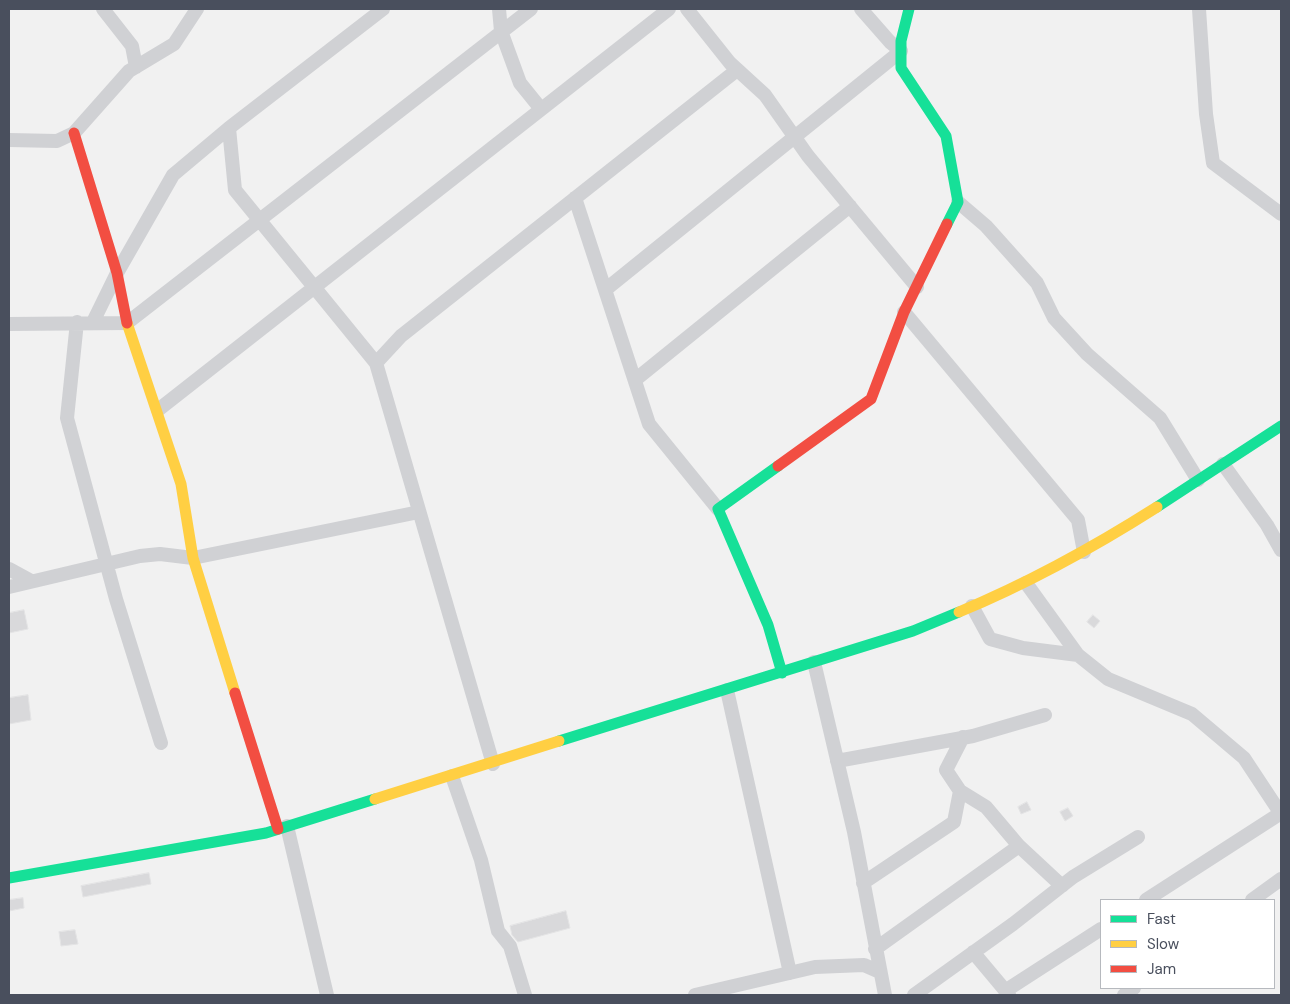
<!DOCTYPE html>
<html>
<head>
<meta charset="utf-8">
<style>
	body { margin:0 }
	#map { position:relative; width:1290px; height:1004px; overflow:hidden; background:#f1f1f1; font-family:"DM Sans",sans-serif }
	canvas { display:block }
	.frame { position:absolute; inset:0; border:10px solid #494f5d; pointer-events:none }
	.legend { position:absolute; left:1100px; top:899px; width:175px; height:90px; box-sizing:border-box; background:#fff; border:1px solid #b6b9be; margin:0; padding:6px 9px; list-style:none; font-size:15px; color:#494f5d }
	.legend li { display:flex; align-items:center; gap:10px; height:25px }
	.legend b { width:25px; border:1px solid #b6b9be }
</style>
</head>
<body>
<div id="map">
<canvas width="1290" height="1004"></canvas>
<div class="frame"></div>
<ul class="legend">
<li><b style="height:6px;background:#16e098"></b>Fast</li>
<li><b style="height:6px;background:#ffcf43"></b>Slow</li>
<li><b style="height:6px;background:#f24e42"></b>Jam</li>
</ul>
</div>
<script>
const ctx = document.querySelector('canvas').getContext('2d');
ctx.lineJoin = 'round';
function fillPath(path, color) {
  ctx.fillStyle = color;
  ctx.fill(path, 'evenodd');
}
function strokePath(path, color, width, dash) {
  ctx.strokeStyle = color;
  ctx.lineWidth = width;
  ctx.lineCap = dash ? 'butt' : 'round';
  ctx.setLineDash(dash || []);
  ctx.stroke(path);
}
const building = new Path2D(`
	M24,610L28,629L9,633V613Z
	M1093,615L1100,621L1094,628L1087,622Z
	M28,695L31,720L9,724V698Z
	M1027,802L1031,810L1021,814L1018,807Z
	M1068,808L1073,816L1065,821L1060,812Z
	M149,873L151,884L83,897L81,886Z
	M23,898L24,908L9,911V900Z
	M566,911L570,928L518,942L512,935L510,926Z
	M75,930L78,944L61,946L59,932Z`);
const street = new Path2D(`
	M103,9L132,46L136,67
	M499,9L501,31L520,83L541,109
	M687,9L730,63L765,95L808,156L917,287
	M1199,9L1206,114L1213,163L1281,214
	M229,128L235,190L376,363L493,764
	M9,140L57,141L74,133L129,71L174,44L197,9
	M575,198L649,424L718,509
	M958,202L986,226L1037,283L1054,318L1087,354L1160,418L1198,480
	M605,290L901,51L890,42L861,9
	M904,312L1078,520L1084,552
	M77,322L67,418L116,599L161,743
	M93,322L117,273L173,175L229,128L383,9
	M9,324L127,323L531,9
	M376,363L401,336L737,70
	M635,380L850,206
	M158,410L669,9
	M1223,464L1267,525L1281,550
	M9,569L31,581
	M1026,583L1078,655
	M9,587L140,556L160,554L193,558L419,512
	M972,606L990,639L1023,648L1078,655L1108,679L1192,714L1244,758L1281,814
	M814,662L854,832L885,995
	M727,690L790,973
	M837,761L973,736L1045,715
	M452,776L481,860L498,931L510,946L525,995
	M960,791L986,807L1019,846L1062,886
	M287,826L327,995
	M863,883L954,822L960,791L946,770L963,737
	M1146,900L1281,813
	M1252,900L1281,879
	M875,949L1019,846
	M973,952L1009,995
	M1005,991L1101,929
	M695,995L815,967L864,965L880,972
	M914,995L1013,924L1073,877L1138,837
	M1124,995L1134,988`);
const fast = new Path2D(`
	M909,9L901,41V68L946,136L958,202L947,224
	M778,466L718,509L768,625L782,673
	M1157,507L1281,426
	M559,741L913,631L959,612
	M9,878L266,833L375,799`);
const slow = new Path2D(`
	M127,323L181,484L193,558L235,693
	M959,612C1031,582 1091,549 1157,507
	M375,799L559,741`);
const jam = new Path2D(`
	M74,133L117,273L127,323
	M778,466L871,399L904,312L947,224
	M235,693L278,829`);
fillPath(building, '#d9d9db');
strokePath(building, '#e3e3e4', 1);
strokePath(street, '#d0d1d4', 14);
strokePath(fast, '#16e098', 11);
strokePath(slow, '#ffcf43', 11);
strokePath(jam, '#f24e42', 11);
</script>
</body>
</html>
